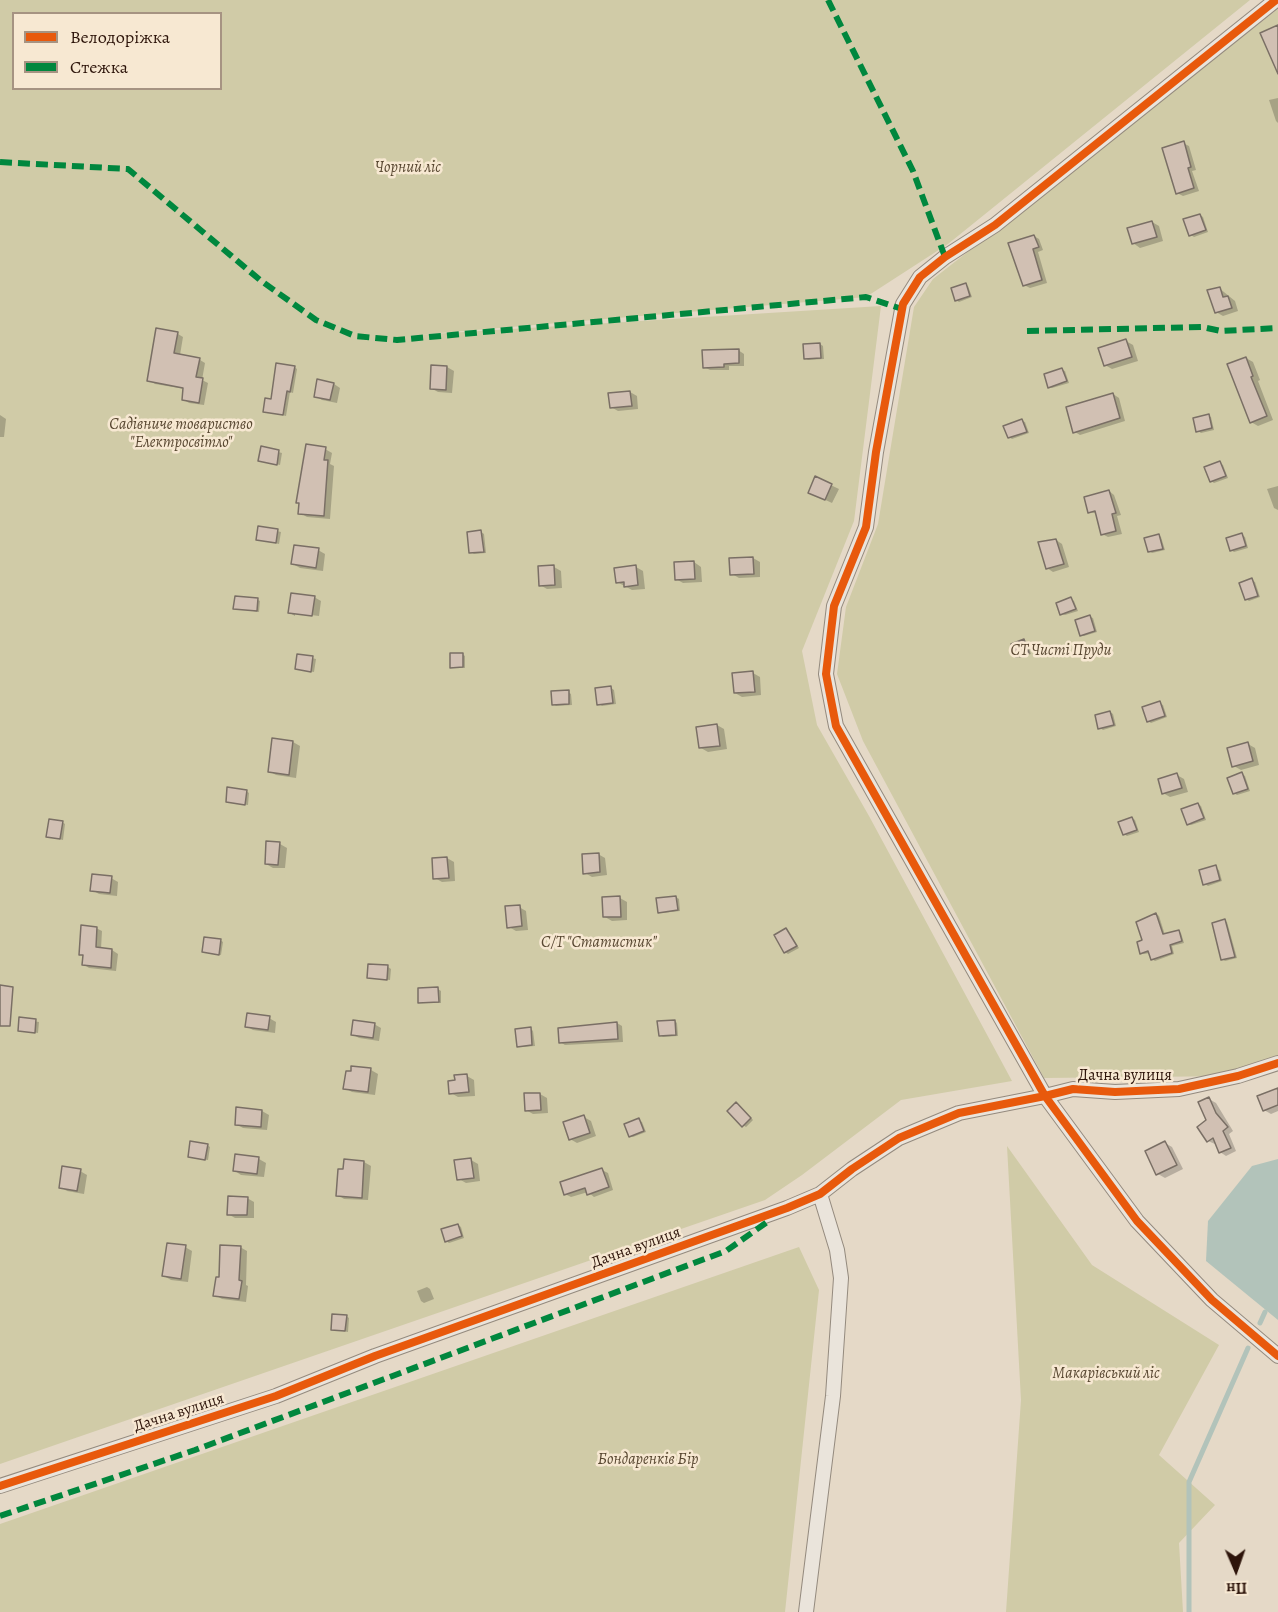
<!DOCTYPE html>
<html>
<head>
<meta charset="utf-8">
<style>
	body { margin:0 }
	#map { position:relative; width:1278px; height:1612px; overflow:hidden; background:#e5d9c7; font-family:Alegreya,serif }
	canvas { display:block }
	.legend { position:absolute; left:12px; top:12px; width:210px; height:78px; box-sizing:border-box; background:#f7e8d2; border:2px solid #a69382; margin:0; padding:8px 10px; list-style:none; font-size:18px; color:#2d140a }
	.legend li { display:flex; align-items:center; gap:12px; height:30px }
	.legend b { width:30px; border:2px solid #a69382 }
	.north { position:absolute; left:1206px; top:1540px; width:60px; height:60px; -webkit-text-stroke:4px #f7e8d2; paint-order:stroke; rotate:178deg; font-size:16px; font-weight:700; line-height:24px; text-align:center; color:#2d140a }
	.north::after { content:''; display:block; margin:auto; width:21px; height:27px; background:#2d140a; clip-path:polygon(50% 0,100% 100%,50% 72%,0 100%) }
</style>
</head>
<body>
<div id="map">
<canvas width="1278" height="1612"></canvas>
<ul class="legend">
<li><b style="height:8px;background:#e8590c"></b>Велодоріжка</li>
<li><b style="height:8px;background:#00873e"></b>Стежка</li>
</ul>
<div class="north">Пн</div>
</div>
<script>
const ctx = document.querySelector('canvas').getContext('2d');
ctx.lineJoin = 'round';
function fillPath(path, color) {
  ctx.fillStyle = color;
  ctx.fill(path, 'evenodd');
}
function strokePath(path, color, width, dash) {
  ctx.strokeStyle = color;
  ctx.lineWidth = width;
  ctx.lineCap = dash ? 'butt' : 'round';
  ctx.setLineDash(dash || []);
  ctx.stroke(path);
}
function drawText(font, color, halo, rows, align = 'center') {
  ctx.font = font + ' Alegreya,serif';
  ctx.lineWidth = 5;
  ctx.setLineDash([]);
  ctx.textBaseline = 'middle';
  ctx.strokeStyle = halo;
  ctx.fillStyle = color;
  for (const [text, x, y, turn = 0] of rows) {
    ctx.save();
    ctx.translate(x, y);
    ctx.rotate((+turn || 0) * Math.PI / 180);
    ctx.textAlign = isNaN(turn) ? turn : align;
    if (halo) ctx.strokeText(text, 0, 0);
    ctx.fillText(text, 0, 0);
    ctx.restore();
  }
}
const green = new Path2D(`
	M0,0H1250L948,244L866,297L416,335L881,306L854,521L802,651L817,725L869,816L1012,1081L901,1100L802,1175L765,1200L0,1464ZM14,14H220V88H14Z
	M1278,9V1064L1238,1076L1044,1078L863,741L837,674L846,607L878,524L914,307L933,279Z
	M1007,1146L1092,1265L1219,1345L1159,1455L1215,1505L1179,1543L1183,1612H1006L1021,1400Z
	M799,1247L819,1290L785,1612H0V1524Z`);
const water = new Path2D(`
	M1278,1159V1320L1206,1261L1208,1221L1252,1166Z`);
const shadow = new Path2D(`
	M1278,98V123L1276,121L1269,100Z
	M1183,143L1189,146L1196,170L1192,171L1199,191L1183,196L1177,193Z
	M1200,215L1203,217L1208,232L1194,237L1191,235Z
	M1152,222L1159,226L1163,241L1140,248L1133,243Z
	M1034,236L1039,239L1043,250L1038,252L1047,283L1030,288L1024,285Z
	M965,285L968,286L972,297L959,302L956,300Z
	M1219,288L1235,301L1238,311L1223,316L1216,312Z
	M157,330L178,334L183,337L180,355L200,360L205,363L202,380L208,383L204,405L189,403L183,399L185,389L155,384L149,380Z
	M1126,341L1133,345L1138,361L1112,369L1105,365Z
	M820,344L823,346L824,359L808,360L805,358Z
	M738,350L744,354V366H729V370H710L704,367Z
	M1246,358L1253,362L1260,380L1258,381L1273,420L1258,426L1251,422Z
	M294,367L297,369L293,393L290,392L286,416L265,411Z
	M447,367L454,371L452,393L438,392L431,388Z
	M1062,370L1065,371L1069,383L1052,388L1049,387Z
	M334,384L340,388L337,403L322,400L315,396Z
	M630,392L637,396L638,409L618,411L611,407Z
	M1113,394L1119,398L1125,421L1080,435L1075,432Z
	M0,415L6,419L4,437H0Z
	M1208,416L1211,417L1214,430L1201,433L1198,431Z
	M1022,421L1025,422L1029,433L1012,439L1009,437Z
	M262,448L282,453L280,465L260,460Z
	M325,449L332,453L330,464L334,466L330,519L307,517L300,513Z
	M1220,463L1223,465L1228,478L1214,483L1211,481Z
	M816,478L839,489L832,503L817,496Z
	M1278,486V510L1274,508L1267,489Z
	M1109,491L1114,495L1121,515L1117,516L1122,534L1108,537L1102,534L1098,514L1090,512Z
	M259,527L281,532L279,544L258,539Z
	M481,532L484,534L486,553L474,554L471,552Z
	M1158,535L1161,537L1165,550L1152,553L1149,551Z
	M1242,535L1245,537L1248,548L1234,552L1231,550Z
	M1056,540L1062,544L1069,567L1053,572L1047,568Z
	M318,550L325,554L323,571L300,568L293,564Z
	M753,558L760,562V577L739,578L732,574Z
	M694,562L701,567L702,582L683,583L676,579Z
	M554,567L561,571L562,588L547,589L540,585Z
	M636,567L643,571L645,589L632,590L617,582Z
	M1252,580L1255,582L1260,597L1249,601L1246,599Z
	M314,597L321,601L319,616L295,613V616L290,613Z
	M1071,599L1074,601L1078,611L1065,615L1062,614Z
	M258,600L260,601L259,612L235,608Z
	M1090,617L1093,618L1097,632L1084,636L1081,635Z
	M1024,641L1027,642L1031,654L1020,658L1017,656Z
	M462,654L465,656V668L452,667Z
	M298,655L316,659L314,672L297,669Z
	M753,673L760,677L761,695L742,697L735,693Z
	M611,688L614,690L616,704L602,706L599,704Z
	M568,692L571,694L572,705L556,706L553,704Z
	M1160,703L1163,705L1167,717L1151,723L1148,721Z
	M1110,712L1113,714L1116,726L1103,730L1100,728Z
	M717,725L724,729L727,749L708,752L701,748Z
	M274,740L293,742L300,746L296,778L276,775L269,771Z
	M1248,744L1255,748L1259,765L1241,770L1234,766Z
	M1242,774L1245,776L1250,791L1237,795L1234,793Z
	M1177,775L1184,779L1188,792L1170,797L1163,793Z
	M246,791L249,793L248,805L227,802Z
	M1198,804L1201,806L1206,820L1191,825L1188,824Z
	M1132,818L1135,820L1139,832L1127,836L1124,834Z
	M62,822L65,824L63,840L47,836Z
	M268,842L280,844L287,848L285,868H273L266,864Z
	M598,854L605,858L607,875L592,877L585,873Z
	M447,858L454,862L455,881L442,882L435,878Z
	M1216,868L1219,870L1222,881L1208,886L1205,884Z
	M111,878L118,882L117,896L99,894L92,890Z
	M676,897L679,899L680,911L662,913L659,912Z
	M620,898L627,902V920L612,921L605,917Z
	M519,907L526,911L528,930L516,931L509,927Z
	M1156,914L1159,916L1165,935L1178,931L1181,933L1184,943L1172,946L1174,954L1155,961L1152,959L1150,953L1144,954L1142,953Z
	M1224,921L1227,922L1237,958L1225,961L1222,959Z
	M96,928L102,931L101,949L112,950L118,954L116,971L89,968L83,964L84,957L80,954Z
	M786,930L799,948L788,954L785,952Z
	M220,940L223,942L221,955L204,951Z
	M388,967L391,969L390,980L369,977Z
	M438,989L441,991V1003H423L420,1002Z
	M269,1018L276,1022L275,1033L253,1030L246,1026Z
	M21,1019L39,1022L38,1033L19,1030Z
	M675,1021L677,1023L678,1036L663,1037L660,1035Z
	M617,1023L622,1026L623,1042L565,1045L560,1042Z
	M374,1024L381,1028L379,1041L359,1038L352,1034Z
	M531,1029L533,1031L535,1046L522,1047L519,1046Z
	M371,1070L378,1074L375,1095L352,1092L345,1088Z
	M467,1076L474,1080L475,1096L458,1097L451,1093Z
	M1278,1090V1111L1271,1114L1264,1110Z
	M540,1094L547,1098L548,1113L533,1114L526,1110V1095Z
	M1209,1099L1216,1103L1233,1131L1229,1134L1236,1151L1226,1156L1220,1152L1217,1143L1215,1144L1208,1141Z
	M740,1106L753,1120L746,1127L743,1125Z
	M238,1108L262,1111L269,1115L267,1130L243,1128L236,1124Z
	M584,1117L591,1121L596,1136L577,1143L570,1139Z
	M639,1120L642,1122L646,1132L633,1137L630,1136Z
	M1165,1143L1172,1147L1183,1169L1165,1178L1158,1174Z
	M207,1145L210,1147L208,1160L189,1157Z
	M259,1159L266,1163L264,1177L241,1175L235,1171Z
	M471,1160L478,1164L480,1181L466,1183L459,1179Z
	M345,1161L364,1162L371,1166L368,1200L344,1199L338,1195L345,1171Z
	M602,1170L608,1173L613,1190L594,1197L588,1192L571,1197L565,1194Z
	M80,1171L87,1175L84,1194L67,1191L60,1187Z
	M247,1198L254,1202V1218H235L228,1214Z
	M458,1225L461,1227L464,1238L449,1243L446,1241Z
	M185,1247L192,1251L188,1282L171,1280L164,1276Z
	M240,1247L247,1251L246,1285L248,1286L246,1302L222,1299L215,1295L221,1279Z
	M427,1287L430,1289L434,1299L424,1303L421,1301L417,1291Z
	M346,1316L349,1318L348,1332L332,1329Z`);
const stream = new Path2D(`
	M1260,1323L1265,1312
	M1189,1612V1482L1248,1348`);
const building = new Path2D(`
	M1278,25V74L1260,33Z
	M1184,141L1191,167L1188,168L1194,188L1176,194L1162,148Z
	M1200,214L1206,230L1189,236L1183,219Z
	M1152,221L1157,237L1132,244L1127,228Z
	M1034,235L1039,247L1033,249L1042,280L1023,286L1008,243Z
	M966,283L970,296L955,301L951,288Z
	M1220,287L1223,297L1228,296L1232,308L1215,313L1207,290Z
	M156,328L178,332L174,353L200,358L196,377L203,378L199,403L182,400L183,388L147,381Z
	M1126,339L1132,357L1104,366L1098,348Z
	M820,343L821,358L804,359L803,344Z
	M739,349V363L724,364V367L703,368L702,350Z
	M1246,357L1253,376L1251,377L1267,416L1250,423L1227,364Z
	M276,363L295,366L290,392L287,391L283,415L263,412L265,398L271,399Z
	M431,365L447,366L446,390L430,389Z
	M1062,368L1067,381L1048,388L1044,374Z
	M317,379L334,383L330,400L314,397Z
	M630,391L632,406L610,408L608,393Z
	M1113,393L1120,418L1073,433L1066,407Z
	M1209,414L1212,428L1196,432L1193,418Z
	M1022,419L1027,432L1008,438L1003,426Z
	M306,444L326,447L324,460H328L324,516L298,514L299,503H296Z
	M261,446L279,450L277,465L258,461Z
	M1220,461L1226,476L1210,482L1204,467Z
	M815,476L832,484L825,500L808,493Z
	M1109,490L1116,513L1112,514L1116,531L1101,535L1095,511L1088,513L1084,497Z
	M258,526L278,529L276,543L256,540Z
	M481,530L484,552L469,553L467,532Z
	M1242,533L1246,546L1230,551L1226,538Z
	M1159,534L1163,549L1148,552L1144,538Z
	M1056,539L1064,564L1046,569L1038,542Z
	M294,545L319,548L316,568L291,564Z
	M753,557L754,574L730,575L729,558Z
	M694,561L695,579L675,580L674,562Z
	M554,565L555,585L539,586L538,566Z
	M636,565L638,585L624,587V582L616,583L614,568Z
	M1252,578L1258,596L1245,600L1239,583Z
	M291,593L315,596L312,616L288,613Z
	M235,596L258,598L257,611L233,609Z
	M1071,597L1076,609L1060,615L1056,603Z
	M1090,615L1095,631L1080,636L1075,620Z
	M1024,639L1029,653L1016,657L1011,644Z
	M450,653H463V667L450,668Z
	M297,654L313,656L311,672L295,669Z
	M753,671L755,692L734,693L732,673Z
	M611,686L613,703L597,705L595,688Z
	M569,690V704L552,705L551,691Z
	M1160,701L1165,716L1147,722L1142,707Z
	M1110,711L1114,725L1098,729L1095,715Z
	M717,724L720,746L699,748L696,727Z
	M272,738L293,741L289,775L268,772Z
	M1248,742L1253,761L1232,767L1227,748Z
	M1242,772L1248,789L1233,794L1227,778Z
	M1177,773L1182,788L1162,794L1158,779Z
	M227,787L247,790L245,805L226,802Z
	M1198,803L1204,818L1187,825L1181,809Z
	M1132,817L1137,830L1123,835L1118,822Z
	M49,819L63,821L60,839L46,837Z
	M266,841L280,842L278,865L265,864Z
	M599,853L600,872L583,874L582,854Z
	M447,857L449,878L433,879L432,858Z
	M1216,865L1220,880L1203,885L1199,870Z
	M92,874L112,876L110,893L90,891Z
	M620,896L621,917H603L602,897Z
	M676,896L678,910L658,913L656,898Z
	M520,905L522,926L507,928L505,906Z
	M1156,913L1163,934L1179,930L1182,941L1170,945L1172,953L1151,960L1148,951L1140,954L1137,942L1142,940L1136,922Z
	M1225,919L1235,957L1221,960L1212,923Z
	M81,925L97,927L96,947L112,949L111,968L82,965L83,955H79Z
	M786,928L797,946L784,953L774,935Z
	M204,937L221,939L219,955L202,952Z
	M368,964L388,965L387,980L367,978Z
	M0,985L13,987L10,1026H0Z
	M438,987L439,1002L418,1003V988Z
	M247,1013L270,1016L268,1030L245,1027Z
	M19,1017L36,1019L35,1033L18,1031Z
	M353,1020L375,1023L373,1038L351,1035Z
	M675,1020L676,1035L659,1036L657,1021Z
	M617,1022L618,1039L559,1043L558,1028Z
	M531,1027L532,1045L517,1047L515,1029Z
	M351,1066L371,1068L368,1092L343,1089L346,1071H351Z
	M467,1074L469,1092L449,1094L448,1081L455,1080L454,1075Z
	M1278,1088V1105L1263,1111L1257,1096Z
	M524,1093H540L541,1110L525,1111Z
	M1209,1097L1216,1113L1228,1127L1223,1131L1231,1148L1219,1153L1213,1138L1207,1142L1197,1127L1206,1120L1198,1102Z
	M736,1102L751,1118L742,1127L727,1111Z
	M236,1107L262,1110L261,1127L235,1125Z
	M584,1115L590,1133L569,1140L563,1122Z
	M639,1118L644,1131L629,1137L624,1124Z
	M190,1141L208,1144L205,1160L188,1157Z
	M1165,1141L1177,1165L1156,1175L1145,1151Z
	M235,1154L259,1157L257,1174L233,1171Z
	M471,1158L474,1178L457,1180L454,1160Z
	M344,1159L364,1161L362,1198L336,1196L338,1169H343Z
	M62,1166L81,1169L77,1191L59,1188Z
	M602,1168L609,1187L587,1195L585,1188L564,1195L560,1182Z
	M228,1196L248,1197L247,1215H227Z
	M458,1224L462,1236L445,1242L441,1229Z
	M167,1243L186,1245L181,1279L162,1276Z
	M220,1245L241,1246L239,1280L242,1281L239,1299L213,1296L216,1277H219Z
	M332,1314L347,1315L345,1331L331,1330Z`);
const street = new Path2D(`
	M1276,0L995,225L945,257L920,277L903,304L876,452L866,527L834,606L826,674L836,726L1045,1096L1137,1221L1212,1300L1278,1356
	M0,1486L276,1396L375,1356L787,1208L820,1194L852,1169L899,1138L959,1113L1045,1096L1073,1089L1115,1092L1179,1089L1238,1076L1278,1063
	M806,1612L833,1396L841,1278L837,1250L820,1194`);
const quiet = new Path2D(`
	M828,0L913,171L945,257
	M0,162L128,169L260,280L316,320L355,336L397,340L866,297L902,309
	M1027,331L1202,327L1221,331L1278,328
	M0,1516L195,1450L726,1251L770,1220`);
const cycleway = new Path2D(`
	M1276,0L995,225L945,257L920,277L903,304L876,452L866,527L834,606L826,674L836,726L1045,1096L1137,1221L1212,1300L1278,1356
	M0,1486L276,1396L375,1356L787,1208L820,1194L852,1169L899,1138L959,1113L1045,1096L1073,1089L1115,1092L1179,1089L1238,1076L1278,1063`);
const parkNames = [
	["Чорний ліс",408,168],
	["Садівниче товариство",181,425],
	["\"Електросвітло\"",181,443],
	["СТ Чисті Пруди",1061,651],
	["С/Т \"Статистик\"",599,943],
	["Макарівський ліс",1106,1374],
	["Бондаренків Бір",648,1460]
];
const streetNames = [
	["Дачна вулиця",1125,1076],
	["Дачна вулиця",636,1248,-20],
	["Дачна вулиця",179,1413,-18]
];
fillPath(green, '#d0cba7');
fillPath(water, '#b2c3ba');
fillPath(shadow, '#0003');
strokePath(stream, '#b2c3ba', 5);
fillPath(building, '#d1c0b3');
strokePath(building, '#7a6f65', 1.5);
strokePath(street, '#948a7e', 16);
strokePath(street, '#eae4db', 14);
strokePath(quiet, '#00873e', 6, [12, 6]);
strokePath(cycleway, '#e8590c', 8);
drawText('italic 16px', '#584731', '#f7e8d2', parkNames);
drawText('16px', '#2d140a', '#f7e8d2', streetNames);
</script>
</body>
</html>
